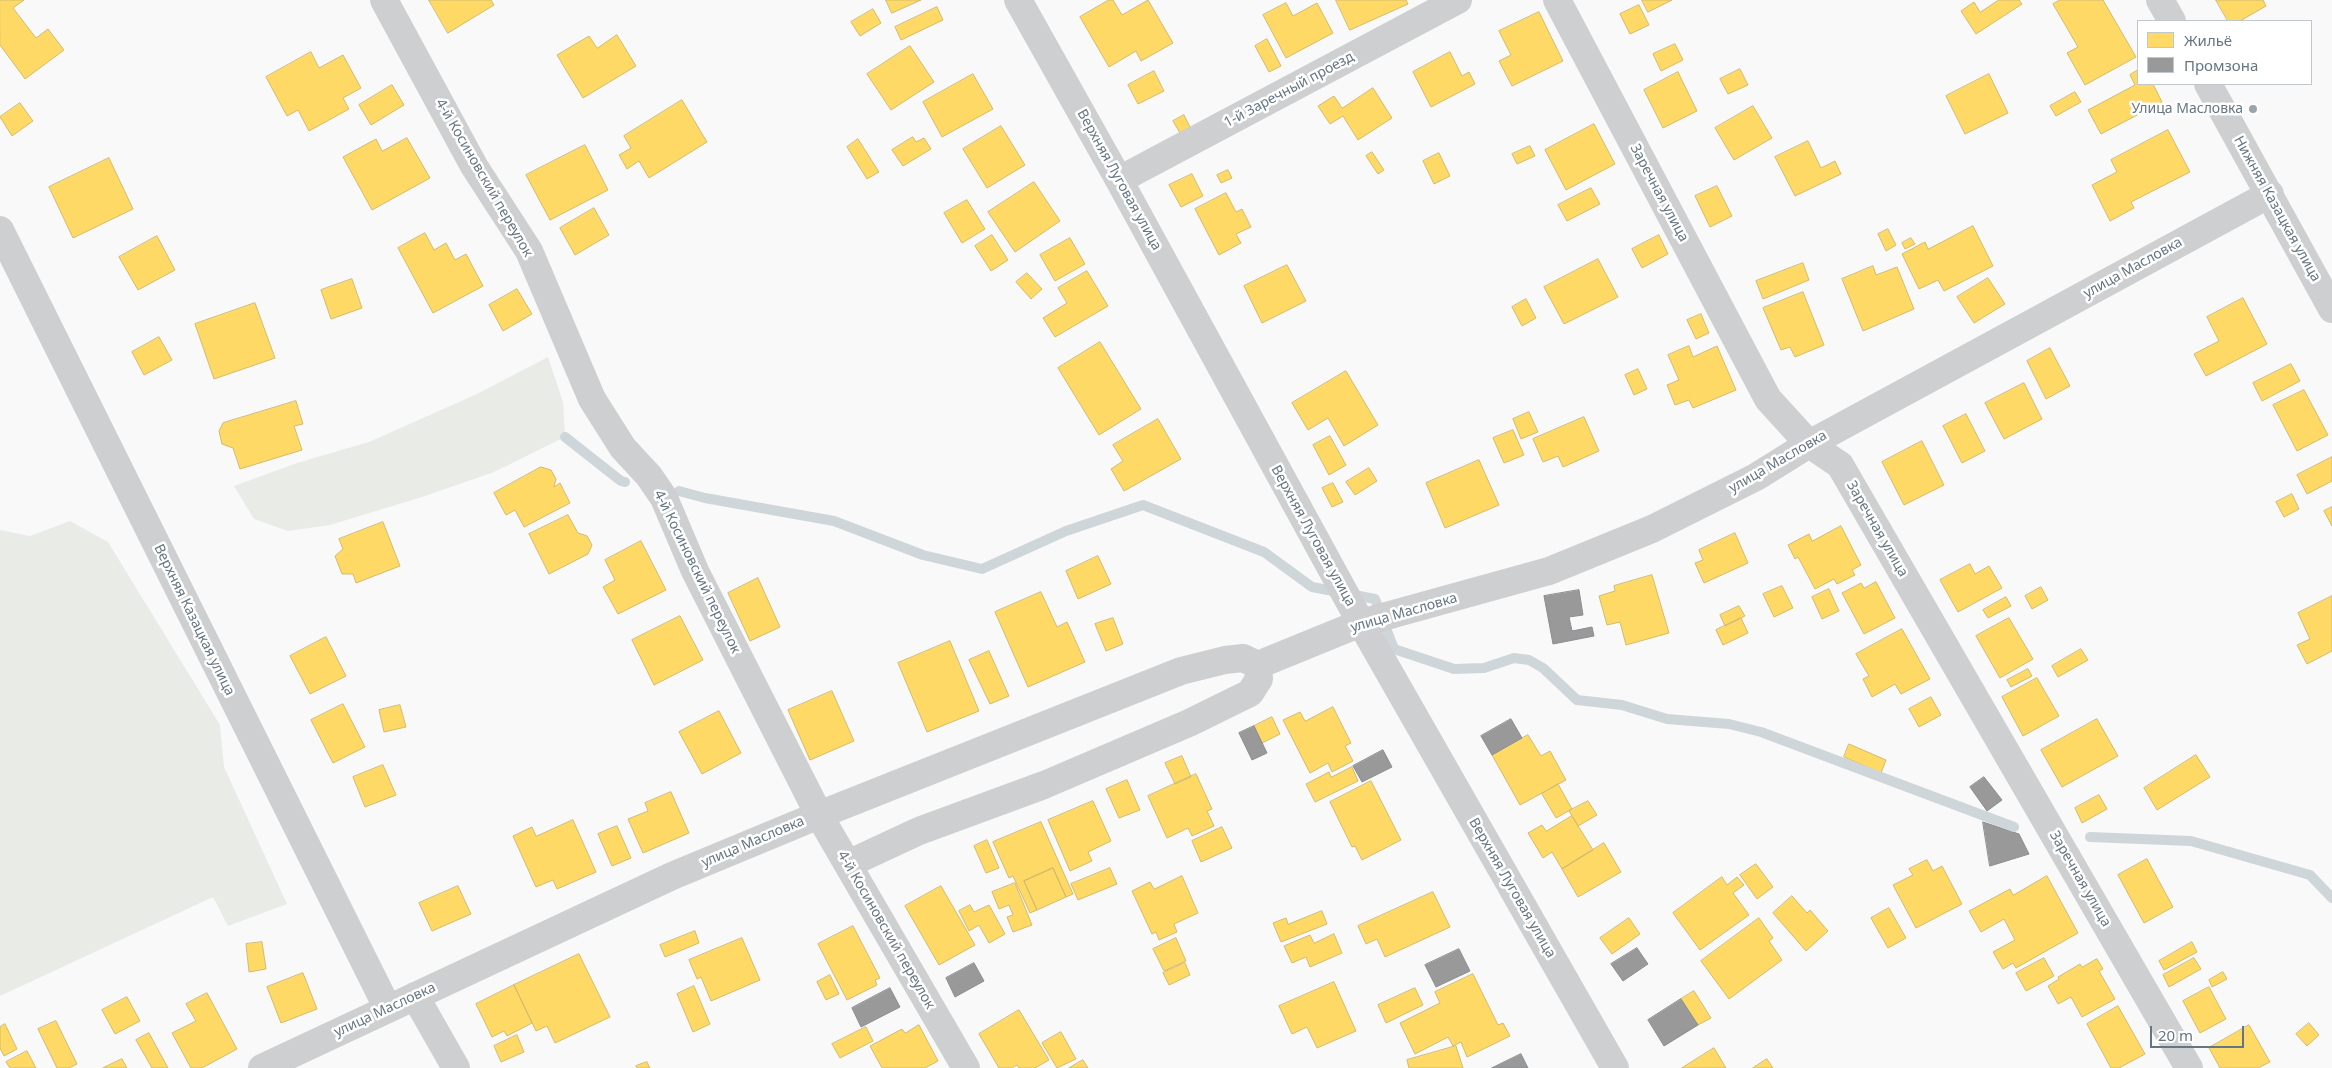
<!DOCTYPE html>
<html>
<head>
<meta charset="utf-8">
<style>
	body { margin:0 }
	#map { position:relative; width:2332px; height:1068px; overflow:hidden; background:#f9f9f9; font-family:"Noto Sans",sans-serif }
	canvas { display:block }
	.legend { position:absolute; left:2137px; top:20px; width:175px; height:65px; box-sizing:border-box; background:#fff; border:1px solid #c1c8cd; margin:0; padding:6px 9px; list-style:none; font-size:15px; color:#657683 }
	.legend li { display:flex; align-items:center; gap:10px; height:25px }
	.legend b { width:25px; border:1px solid #c1c8cd }
	.scale { position:absolute; left:2150px; top:1026px; width:94px; height:22px; box-sizing:border-box; border:2px solid #657683; border-top:0; padding-left:6px; font-size:15px; line-height:18px; white-space:nowrap; color:#657683; -webkit-text-stroke:4px #fff; paint-order:stroke }
</style>
</head>
<body>
<div id="map">
<canvas width="2332" height="1068"></canvas>
<ul class="legend">
<li><b style="height:14px;background:#ffd966"></b>Жильё</li>
<li><b style="height:14px;background:#999"></b>Промзона</li>
</ul>
<div class="scale">20 m</div>
</div>
<script>
const ctx = document.querySelector('canvas').getContext('2d');
ctx.lineJoin = 'round';
function fillPath(path, color) {
  ctx.fillStyle = color;
  ctx.fill(path, 'evenodd');
}
function strokePath(path, color, width, dash) {
  ctx.strokeStyle = color;
  ctx.lineWidth = width;
  ctx.lineCap = dash ? 'butt' : 'round';
  ctx.setLineDash(dash || []);
  ctx.stroke(path);
}
function drawText(font, color, halo, rows, align = 'center') {
  ctx.font = font + ' "Noto Sans",sans-serif';
  ctx.lineWidth = 5;
  ctx.setLineDash([]);
  ctx.textBaseline = 'middle';
  ctx.strokeStyle = halo;
  ctx.fillStyle = color;
  for (const [text, x, y, turn = 0] of rows) {
    ctx.save();
    ctx.translate(x, y);
    ctx.rotate((+turn || 0) * Math.PI / 180);
    ctx.textAlign = isNaN(turn) ? turn : align;
    if (halo) ctx.strokeText(text, 0, 0);
    ctx.fillText(text, 0, 0);
    ctx.restore();
  }
}
const green = new Path2D(`
	M548,357L563,402L565,437L494,472L422,497L330,525L288,531L254,519L234,486L297,463L369,442L477,394Z
	M70,521L108,542L220,725L224,767L287,904L228,926L213,897L0,996V530L30,536Z`);
const homes = new Path2D(`
	M0,0H24L13,8L36,38L48,29L64,50L25,79L0,45Z
	M429,0H491L494,5L448,33Z
	M886,0H921L892,13Z
	M1109,0H1113L1122,15L1148,0L1173,43L1141,61L1136,51L1109,67L1080,17Z
	M1336,0H1406L1408,4L1350,30Z
	M1642,0H1672L1648,12Z
	M1999,0H2019L2022,4L1976,34L1961,11L1974,2L1980,12Z
	M2060,0H2103L2136,57L2085,85L2067,53L2078,47L2053,4Z
	M2216,0H2263L2266,6L2240,21H2228Z
	M1286,3L1293,16L1317,3L1333,33L1286,58L1263,15Z
	M1639,5L1649,25L1630,34L1620,14Z
	M937,7L943,20L901,40L895,27Z
	M873,9L881,23L860,36L851,22Z
	M1539,12L1563,61L1512,86L1499,61L1511,55L1499,31Z
	M617,35L636,66L583,98L557,55L589,36L597,48Z
	M1267,39L1281,66L1269,72L1255,46Z
	M1675,44L1683,60L1661,71L1653,54Z
	M910,46L934,82L891,110L867,74Z
	M311,52L319,68L343,55L361,88L343,98L349,109L309,131L298,110L287,116L266,77Z
	M1450,52L1462,76L1469,72L1475,84L1431,107L1413,72Z
	M1740,69L1748,85L1728,94L1720,79Z
	M2138,70V84H2153L2162,102L2101,134L2088,110L2135,85L2130,75Z
	M1154,71L1164,91L1138,104L1128,85Z
	M1678,72L1697,111L1663,128L1644,90Z
	M973,74L993,109L942,137L923,102Z
	M1989,74L2008,113L1965,134L1946,96Z
	M392,85L404,105L371,125L359,105Z
	M1373,88L1392,118L1358,140L1343,116L1330,124L1318,106L1334,96L1342,108Z
	M2075,92L2081,102L2056,116L2050,106Z
	M682,100L707,142L649,178L639,161L627,169L619,155L631,148L624,136Z
	M20,103L33,121L12,136L0,117Z
	M1753,106L1772,138L1734,160L1715,128Z
	M1184,115L1190,127L1180,133L1173,121Z
	M1594,124L1615,164L1566,190L1545,150Z
	M1001,126L1025,165L987,188L963,149Z
	M2168,130L2190,172L2131,202L2134,208L2110,221L2092,185L2117,172L2111,160Z
	M913,137L916,142L924,138L931,149L903,166L892,150Z
	M407,138L430,178L372,210L343,157L376,139L382,151Z
	M858,139L879,172L867,179L847,147Z
	M1808,141L1821,168L1835,161L1841,174L1795,196L1775,157Z
	M585,145L608,190L550,220L526,175Z
	M1530,146L1535,156L1517,164L1512,154Z
	M1372,152L1384,170L1378,174L1366,156Z
	M1439,153L1450,176L1434,184L1423,161Z
	M109,158L133,209L73,238L49,187Z
	M1228,170L1232,178L1221,183L1217,175Z
	M1192,174L1203,196L1181,207L1169,185Z
	M1034,182L1060,221L1015,252L988,212Z
	M1717,186L1732,216L1710,227L1695,196Z
	M1591,188L1600,204L1567,221L1558,205Z
	M1226,193L1236,212L1242,209L1251,227L1236,234L1241,243L1219,255L1195,209Z
	M967,200L985,229L962,243L944,213Z
	M594,208L609,235L575,255L560,228Z
	M1973,226L1993,266L1944,291L1938,280L1919,289L1902,254L1925,242L1928,249Z
	M1888,229L1896,245L1886,251L1878,234Z
	M425,233L434,250L446,243L455,260L466,254L483,286L433,313L398,248Z
	M992,235L1008,260L991,271L975,246Z
	M1659,235L1668,254L1642,268L1632,249Z
	M157,236L175,270L138,290L119,257Z
	M1070,238L1085,264L1055,281L1040,255Z
	M1911,238L1915,244L1905,249L1902,243Z
	M1598,259L1618,297L1564,324L1544,287Z
	M1803,263L1809,280L1763,299L1756,281Z
	M1287,265L1306,301L1262,323L1244,286Z
	M1873,266L1876,275L1897,267L1914,309L1863,331L1842,279Z
	M1087,271L1108,306L1055,337L1043,318L1067,303L1058,288Z
	M1027,273L1042,289L1031,299L1016,282Z
	M1988,278L2005,304L1974,323L1957,297Z
	M352,279L362,308L331,319L321,290Z
	M517,289L532,314L503,331L489,305Z
	M1803,292L1824,345L1795,357L1790,347L1781,350L1763,308Z
	M2243,298L2267,344L2206,376L2194,354L2219,341L2207,317Z
	M1526,299L1536,318L1522,326L1512,307Z
	M255,303L275,358L214,379L195,324Z
	M1701,314L1709,333L1696,339L1687,320Z
	M159,337L172,360L144,375L132,352Z
	M1100,342L1141,409L1099,435L1058,368Z
	M1689,346L1693,357L1717,346L1736,390L1693,408L1689,400L1675,405L1667,385L1679,380L1668,355Z
	M2050,348L2070,386L2046,399L2027,361Z
	M2291,364L2300,381L2262,401L2253,383Z
	M1638,369L1647,389L1634,395L1625,375Z
	M1346,371L1378,425L1344,446L1328,418L1308,430L1292,403Z
	M2024,383L2042,419L2004,439L1985,403Z
	M2304,390L2328,435L2297,451L2273,405Z
	M296,401L303,424L294,426L302,450L240,469L233,448L222,444L219,431L223,423Z
	M1529,412L1538,432L1521,439L1513,419Z
	M1966,414L1985,451L1962,463L1943,426Z
	M1584,417L1599,451L1563,467L1558,456L1543,462L1533,439Z
	M1158,419L1181,459L1124,491L1111,469L1123,461L1113,445Z
	M1513,430L1524,455L1504,463L1493,438Z
	M1330,436L1346,465L1329,475L1313,445Z
	M1922,441L1944,485L1904,505L1882,462Z
	M2332,457V481L2307,494L2297,475Z
	M1479,460L1499,505L1445,528L1426,483Z
	M541,467L551,470L556,479L554,487L560,483L570,503L524,527L515,510L506,515L494,493Z
	M1369,468L1377,481L1355,495L1346,482Z
	M1333,483L1343,502L1332,507L1322,488Z
	M2292,494L2299,509L2284,517L2276,502Z
	M2332,507V526L2324,511Z
	M568,515L578,533L587,536L592,545L588,554L549,574L529,534Z
	M383,522L400,566L356,583L353,574H342L335,556L343,549L339,539Z
	M1841,526L1861,565L1852,570L1855,575L1837,584L1834,579L1815,589L1798,557L1795,559L1788,545L1809,534L1812,541Z
	M1735,533L1748,563L1704,583L1695,563L1703,560L1699,550Z
	M641,541L666,590L618,614L603,587L615,580L605,560Z
	M1098,556L1111,584L1078,599L1066,571Z
	M1970,564L1975,574L1989,566L2002,588L1958,612L1940,580Z
	M1652,575L1669,633L1626,645L1620,622L1607,625L1599,596L1615,591L1614,586Z
	M758,578L780,627L750,641L728,593Z
	M1876,582L1895,618L1864,634L1842,593L1861,583L1864,588Z
	M1782,586L1793,608L1774,617L1763,594Z
	M2041,587L2048,600L2032,609L2025,596Z
	M1829,589L1839,611L1822,619L1812,597Z
	M1041,592L1057,627L1067,622L1085,662L1028,687L995,612Z
	M2332,596V651L2307,664L2297,645L2310,639L2298,613Z
	M2006,597L2011,606L1988,618L1983,610Z
	M1739,606L1745,616L1725,626L1720,615Z
	M680,616L703,660L654,685L632,640Z
	M1113,618L1123,644L1106,651L1095,624Z
	M1741,618L1748,633L1723,645L1716,630Z
	M2009,618L2033,659L2000,678L1976,636Z
	M1902,629L1930,679L1901,694L1895,684L1872,697L1863,679L1869,676L1856,654Z
	M326,637L346,676L310,694L290,656Z
	M950,641L979,711L927,732L898,663Z
	M2081,649L2088,660L2058,677L2052,666Z
	M989,651L1009,696L990,704L969,660Z
	M2028,669L2032,676L2011,687L2007,680Z
	M2037,678L2059,716L2023,736L2002,697Z
	M832,691L854,741L810,760L788,710Z
	M1931,697L1941,715L1919,727L1909,709Z
	M343,704L365,747L333,763L311,720Z
	M400,705L406,727L384,732L379,710Z
	M1333,707L1351,743L1345,746L1353,761L1332,772L1328,763L1310,773L1283,720L1300,712L1305,721Z
	M719,711L741,753L702,774L679,732Z
	M1272,717L1280,734L1262,743L1254,726Z
	M2097,719L2118,756L2062,787L2041,750Z
	M1528,735L1541,756L1550,751L1566,780L1520,805L1492,755Z
	M1849,744L1886,760L1881,773L1844,757Z
	M2196,755L2210,777L2157,810L2144,788Z
	M1182,756L1191,777L1175,784L1165,763Z
	M383,765L396,795L365,807L353,777Z
	M1352,767L1358,781L1315,802L1306,784L1329,772L1331,777Z
	M1196,774L1212,809L1207,811L1214,826L1192,836L1188,828L1167,838L1148,796Z
	M1127,780L1140,810L1119,818L1106,789Z
	M1371,781L1401,840L1362,860L1355,846L1352,847L1330,802Z
	M1558,784L1572,809L1556,818L1542,794Z
	M671,792L689,833L643,853L628,819L648,811L645,803Z
	M2099,795L2107,809L2082,823L2075,808Z
	M1093,801L1111,841L1088,852L1092,861L1070,871L1048,820Z
	M1588,801L1597,815L1578,826L1569,811Z
	M1572,816L1593,850L1562,869L1552,852L1543,858L1528,833L1542,825L1546,831Z
	M573,820L596,872L557,889L553,880L536,887L513,836L532,827L536,836Z
	M1041,822L1073,894L1066,897L1053,868L1024,881L1037,910L1030,913L1013,876L1009,878L993,842Z
	M617,826L631,858L612,866L598,834Z
	M1222,827L1232,848L1201,862L1192,841Z
	M987,840L999,868L986,873L974,846Z
	M1604,843L1621,872L1578,897L1562,869Z
	M2147,859L2173,907L2144,923L2118,875Z
	M1927,860L1933,871L1942,866L1962,904L1916,928L1893,885L1913,875L1909,869Z
	M1756,864L1773,887L1757,899L1740,875Z
	M1053,868L1066,897L1037,910L1024,881Z
	M1110,868L1117,884L1078,900L1071,884Z
	M1182,876L1198,913L1174,924L1177,932L1159,940L1156,932L1152,934L1132,891L1150,882L1154,889Z
	M2047,876L2078,933L2016,968L2013,963L2003,969L1993,952L2015,940L2004,919L1981,932L1969,911L2010,889L2013,895Z
	M1722,877L1727,885L1737,877L1744,885L1733,893L1749,915L1700,950L1673,913Z
	M1015,883L1032,925L1013,932L1007,917L1013,915L1009,905L999,909L992,892Z
	M458,886L471,914L432,931L419,903Z
	M941,886L975,945L939,965L905,906Z
	M1433,892L1450,927L1385,957L1377,939L1366,944L1358,926Z
	M1792,896L1807,913L1810,910L1828,931L1806,951L1773,913Z
	M970,905L974,912L989,905L1005,934L989,943L979,925L969,931L959,911Z
	M1889,908L1906,938L1888,948L1871,918Z
	M1322,911L1327,924L1281,942L1273,923L1286,918L1288,924Z
	M1629,918L1640,934L1612,954L1600,938Z
	M1759,918L1773,938L1769,941L1782,960L1729,999L1701,961Z
	M853,926L880,978L875,980L877,985L847,1000L818,944Z
	M695,931L699,943L665,957L660,945Z
	M1334,934L1342,953L1310,967L1306,957L1292,963L1284,946L1310,935L1314,943Z
	M742,938L760,980L711,1001L701,977L697,979L689,960Z
	M1176,938L1186,961L1164,971L1153,949Z
	M262,942L266,969L249,972L246,944Z
	M2192,942L2197,952L2164,970L2159,961Z
	M579,954L610,1017L555,1043L547,1026L536,1031L514,985Z
	M2044,958L2054,976L2026,991L2016,973Z
	M2194,958L2201,969L2169,987L2163,975Z
	M2097,959L2103,969L2099,971L2115,999L2082,1017L2071,997L2058,1004L2048,986L2059,979L2058,977L2080,964L2082,967Z
	M1185,963L1190,975L1169,985L1163,973Z
	M2223,972L2227,979L2212,987L2209,980Z
	M303,973L317,1009L281,1023L267,987Z
	M1473,974L1498,1025L1503,1023L1510,1036L1467,1057L1461,1042L1453,1046L1448,1037L1415,1054L1400,1023L1440,1003L1435,992Z
	M830,975L839,994L826,1000L817,982Z
	M1334,982L1356,1031L1317,1048L1307,1027L1292,1034L1279,1006Z
	M514,985L532,1023L507,1036L504,1031L492,1037L476,1004Z
	M694,986L710,1024L693,1032L677,994Z
	M2209,987L2226,1019L2200,1033L2183,1001Z
	M1415,988L1423,1005L1386,1023L1378,1005Z
	M1694,991L1711,1018L1698,1025L1681,999Z
	M207,993L237,1049L202,1068H191L172,1033L196,1021L186,1004Z
	M127,997L140,1021L115,1034L102,1010Z
	M2118,1006L2145,1054L2119,1068H2111L2087,1024Z
	M1019,1010L1049,1060L1035,1068H1019L1017,1065L1012,1068H999L979,1034Z
	M56,1021L77,1064L69,1068H57L38,1029Z
	M2309,1023L2319,1035L2307,1046L2296,1034Z
	M5,1024L17,1049L4,1056L0,1048V1027Z
	M919,1025L938,1061L925,1068H882L870,1046L902,1029L905,1033Z
	M2249,1025L2270,1062L2258,1068H2220L2209,1048Z
	M866,1027L873,1041L840,1058L832,1044Z
	M1061,1032L1076,1059L1057,1068L1042,1043Z
	M149,1033L168,1068H152L136,1040Z
	M517,1035L524,1052L501,1062L494,1046Z
	M1456,1046L1463,1068H1409L1407,1060Z
	M1714,1048L1726,1068H1682Z
	M27,1051L36,1068H10L6,1062Z
	M122,1059L127,1068H103Z
	M1767,1059L1773,1068H1753Z
	M1083,1060L1088,1068H1069Z
	M647,1062L650,1068H637L636,1066Z`);
const industry = new Path2D(`
	M1579,590L1583,615L1569,617L1572,631L1592,627L1594,636L1553,644L1544,596Z
	M1511,719L1522,738L1492,755L1481,736Z
	M1254,726L1267,753L1252,760L1239,733Z
	M1383,750L1392,767L1362,782L1353,766Z
	M1984,777L2002,800L1987,811L1970,787Z
	M1983,822L2019,834L2029,854L1990,866Z
	M1637,948L1648,964L1623,981L1611,964Z
	M1459,949L1470,971L1436,987L1425,965Z
	M974,963L984,981L955,997L946,978Z
	M890,988L900,1007L861,1027L852,1008Z
	M1681,999L1698,1025L1664,1046L1648,1020Z
	M1521,1054L1528,1068H1492Z`);
const stream = new Path2D(`
	M565,437L621,481L625,482
	M679,491L705,498L834,521L923,555L982,569L1066,531L1143,505L1264,552L1312,587L1375,599L1394,649L1454,669L1484,668L1514,658L1529,660L1543,668L1577,700L1622,705L1667,719L1729,724L1761,732L2014,827
	M2090,837L2191,841L2310,875L2332,898`);
const minor = new Path2D(`
	M384,0L474,166L529,251L592,399L623,448L649,476L664,498L695,571L819,815L966,1068
	M1018,0L1119,180L1361,623L1615,1068
	M1557,0L1768,399L1809,444L1840,465L2189,1068
	M1119,180L1458,0
	M0,230L388,1009
	M848,864L919,831L1044,785L1189,723L1250,693L1259,679L1258,665
	M415,996L456,1068
	M262,1068L672,876L819,815L1181,671L1225,660L1243,658L1258,665L1361,623L1549,571L1652,529L1756,477L1809,444L2270,194`);
const tertiary = new Path2D(`
	M2160,0L2172,21
	M2208,84L2332,309`);
const markers = [
	[2253,109,5,"#99a4ac"]
];
const streetNames = [
	["1-й Заречный проезд",1289,90,-28],
	["4-й Косиновский переулок",484,178,60],
	["Верхняя Луговая улица",1119,180,61],
	["Заречная улица",1659,193,62],
	["Нижняя Казацкая улица",2277,209,61],
	["улица Масловка",2133,268,-29],
	["улица Масловка",1778,462,-30],
	["Заречная улица",1877,529,60],
	["Верхняя Луговая улица",1313,536,61],
	["4-й Косиновский переулок",697,572,64],
	["улица Масловка",1404,613,-16],
	["Верхняя Казацкая улица",194,620,64],
	["улица Масловка",753,842,-23],
	["Заречная улица",2080,879,60],
	["Верхняя Луговая улица",1512,888,60],
	["4-й Косиновский переулок",886,930,60],
	["улица Масловка",385,1010,-25]
];
const poiNames = [
	["Улица Масловка",2243,109]
];
fillPath(green, '#e8ebe6');
fillPath(homes, '#ffd966');
strokePath(homes, '#d1bb6f', 1);
fillPath(industry, '#999');
strokePath(industry, '#898e92', 1);
strokePath(stream, '#ced6d9', 10);
strokePath(minor, '#cecfd0', 28);
strokePath(tertiary, '#cecfd0', 28);
for (const [x, y, r, color] of markers) {
  const dot = new Path2D();
  dot.arc(x, y, r, 0, 2 * Math.PI);
  ctx.fillStyle = color;
  ctx.fill(dot);
  strokePath(dot, '#fff', 2);
}
drawText('14px', '#657683', '#fff', streetNames);
drawText('14px', '#657683', '#fff', poiNames, 'right');
</script>
</body>
</html>
